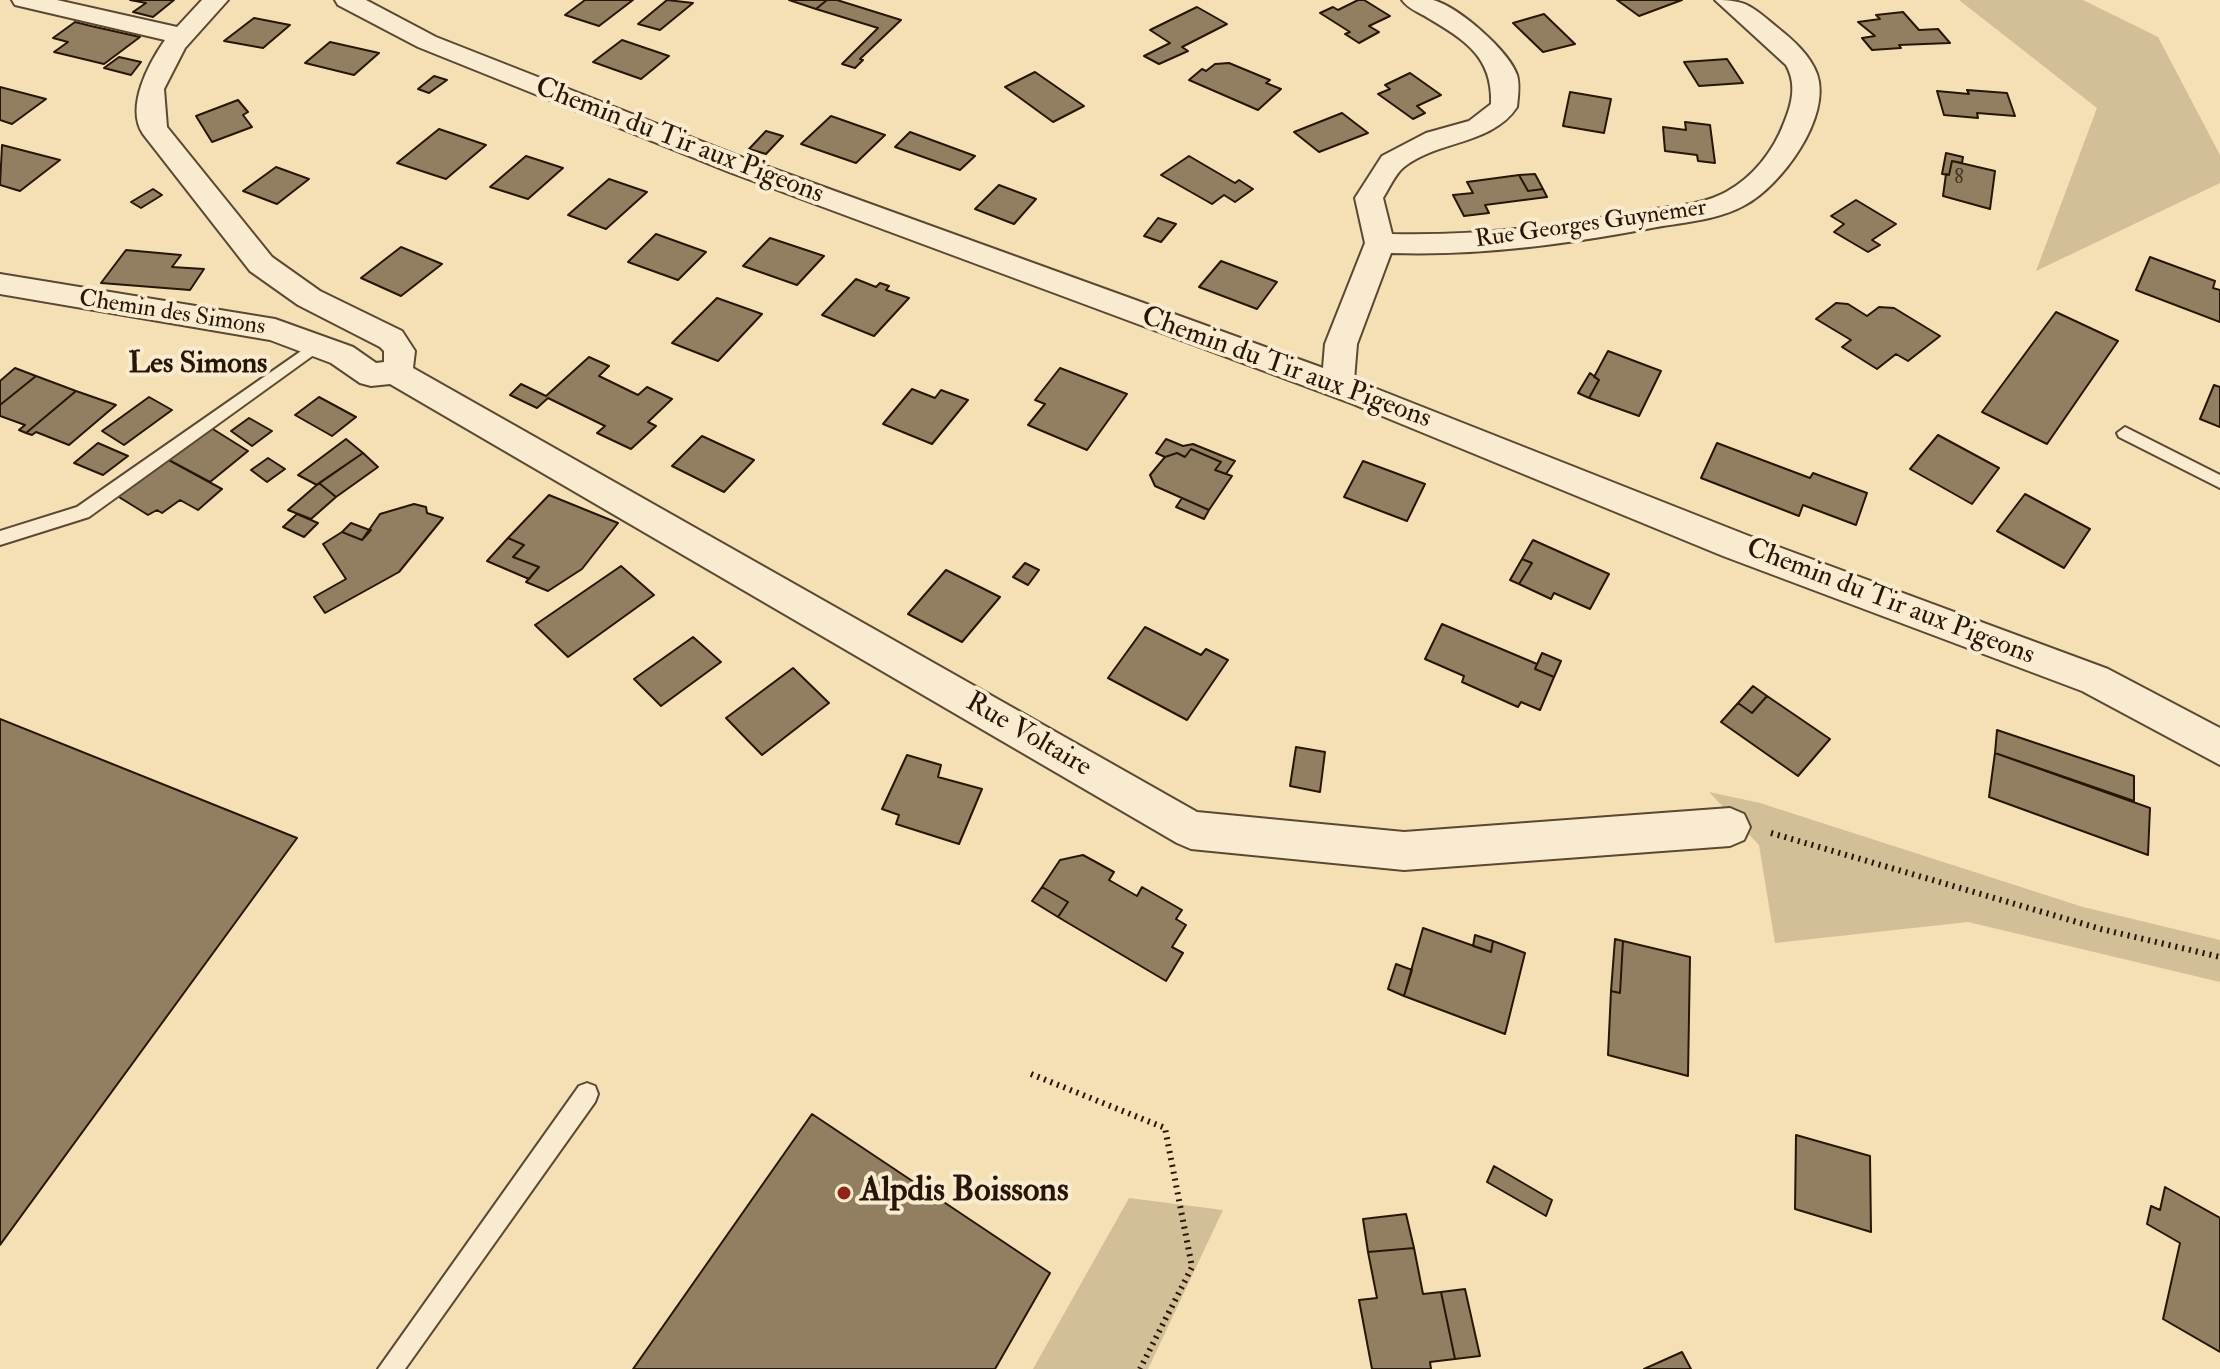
<!DOCTYPE html>
<html>
<head>
<meta charset="utf-8">
<style>
	body { margin:0 }
	canvas { display:block; background:#f5e0b5 }
</style>
</head>
<body>
<canvas width="2220" height="1369"></canvas>
<script>
const ctx = document.querySelector('canvas').getContext('2d');
ctx.lineJoin = 'round';
function fillPath(path, color) {
  ctx.fillStyle = color;
  ctx.fill(path, 'evenodd');
}
function strokePath(path, color, width, dash) {
  ctx.strokeStyle = color;
  ctx.lineWidth = width;
  ctx.lineCap = dash ? 'butt' : 'round';
  ctx.setLineDash(dash || []);
  ctx.stroke(path);
}
function drawText(font, color, halo, rows, align = 'center') {
  ctx.font = font + ' "IM FELL Double Pica",serif';
  ctx.lineWidth = 8;
  ctx.setLineDash([]);
  ctx.textBaseline = 'middle';
  ctx.strokeStyle = halo;
  ctx.fillStyle = color;
  for (const [text, x, y, turn = 0] of rows) {
    ctx.save();
    ctx.translate(x, y);
    ctx.rotate((+turn || 0) * Math.PI / 180);
    ctx.textAlign = isNaN(turn) ? turn : align;
    if (halo) ctx.strokeText(text, 0, 0);
    ctx.fillText(text, 0, 0);
    ctx.restore();
  }
}
const green = new Path2D(`
	M1959,0H2083L2158,37L2220,155V183L2036,271L2097,108Z
	M1709,792L1760,803L2083,907L2220,940V982L1968,922L1775,943L1759,845Z
	M1129,1198L1223,1210L1148,1369H1033Z`);
const building = new Path2D(`
	M130,0H174L153,17L133,12L146,3Z
	M585,0H633L599,26L565,15Z
	M667,0L693,3L660,30L638,24Z
	M789,0H827L816,9Z
	M827,0H837L901,20L860,59L863,60L855,68L842,64L878,28L816,9Z
	M1358,0H1364L1390,16L1369,26L1379,32L1359,43L1345,34L1350,32L1320,13L1333,7L1338,10Z
	M1617,0H1682L1639,16Z
	M1197,7L1227,24L1182,47L1188,51L1159,64L1144,56L1170,43L1150,30Z
	M1903,12L1919,30L1938,29L1950,43L1899,45L1901,48L1872,50L1862,38L1875,36L1858,22L1880,19L1876,15Z
	M1544,14L1575,44L1543,52L1513,23Z
	M254,18L290,25L263,48L224,41Z
	M75,22L91,26L140,37L104,64L54,52L68,42L53,38Z
	M622,40L669,56L641,79L593,62Z
	M330,42L379,53L354,75L305,63Z
	M119,57L141,62L131,75L104,68Z
	M1727,59L1743,83L1699,86L1684,62Z
	M1229,63L1270,80L1266,83L1281,89L1258,110L1189,80L1202,69L1206,71L1215,64Z
	M1035,72L1084,106L1053,122L1005,87Z
	M1410,73L1441,95L1417,106L1425,113L1413,119L1378,94L1390,89L1385,85Z
	M434,76L447,80L429,93L418,89Z
	M0,87L46,99L12,124L0,120Z
	M1967,90L2007,93L2015,116L1977,113L1978,118L1944,115L1937,91L1969,94Z
	M1570,92L1611,99L1604,133L1563,126Z
	M238,100L248,112L243,115L252,127L212,142L196,116Z
	M1342,113L1368,133L1319,152L1294,132Z
	M831,116L885,135L856,163L801,144Z
	M1685,122L1710,125L1715,163L1698,161L1697,155L1665,151L1663,127L1686,130Z
	M439,129L486,145L446,179L397,163Z
	M766,131L783,136L766,154L749,149Z
	M910,132L975,156L960,170L895,147Z
	M2,145L60,160L20,191L0,185Z
	M1946,153L1963,157L1962,163L1952,161L1949,175L1942,174Z
	M526,156L563,168L528,199L490,187Z
	M1189,156L1235,183L1239,180L1253,189L1235,202L1224,195L1212,204L1161,175Z
	M1952,161L1995,171L1990,209L1943,196L1946,174L1949,175Z
	M276,167L309,179L277,204L243,191Z
	M1535,174L1543,189L1528,191L1519,175Z
	M1519,175L1528,191L1543,189L1547,197L1485,205L1489,213L1464,216L1453,195L1473,193L1467,182Z
	M609,179L647,192L606,229L568,215Z
	M999,185L1036,199L1014,224L975,209Z
	M153,189L162,195L141,208L131,202Z
	M1856,200L1896,224L1872,240L1880,245L1868,252L1834,232L1844,224L1831,216Z
	M1158,218L1176,224L1161,242L1144,236Z
	M656,234L706,252L678,280L628,262Z
	M770,238L824,256L797,285L743,266Z
	M401,247L442,264L401,296L361,278Z
	M126,250L181,255L172,267L204,269L190,290L101,283Z
	M2150,257L2215,281L2213,288L2220,290V322L2136,290Z
	M1221,261L1277,282L1257,309L1199,287Z
	M856,279L876,287L880,283L889,286L886,290L909,298L874,336L822,315Z
	M717,298L762,314L718,361L672,343Z
	M1836,303L1848,304L1867,316L1879,307L1894,308L1940,336L1908,361L1896,354L1877,369L1842,347L1851,340L1816,319Z
	M2056,312L2118,341L2047,444L1982,412Z
	M1608,351L1661,371L1639,416L1589,398L1599,380L1594,377Z
	M589,357L609,366L599,376L638,395L647,387L672,399L648,422L656,426L631,449L597,433L605,426L548,398L537,408L510,395L521,384L546,396Z
	M15,368L36,376L0,405V381Z
	M1060,368L1127,394L1087,450L1028,425L1045,404L1035,400Z
	M1590,373L1599,380L1589,398L1578,393Z
	M36,376L76,391L26,433L19,430L25,425L0,416V405Z
	M2214,385L2220,387V427L2200,419Z
	M912,389L935,398L941,390L968,400L932,444L883,424Z
	M76,391L116,405L69,445L36,432L32,435L26,433Z
	M149,397L172,410L124,445L102,431Z
	M319,397L356,417L332,436L295,415Z
	M249,418L272,431L252,446L231,431Z
	M208,426L248,451L210,482L165,458Z
	M1938,435L1999,468L1972,504L1910,469Z
	M702,436L754,460L724,492L672,466Z
	M346,439L363,453L317,485L298,475Z
	M1166,439L1183,446L1193,444L1235,461L1226,474L1215,470L1221,462L1191,449L1185,457L1177,453L1165,457L1156,453Z
	M98,443L128,456L103,475L74,463Z
	M1717,443L1810,478L1813,473L1867,493L1856,525L1803,505L1799,516L1701,478Z
	M1191,449L1221,462L1215,470L1232,476L1209,510L1155,486L1150,475L1165,457L1177,453L1185,457Z
	M363,453L378,467L336,497L319,483Z
	M165,458L222,489L198,510L180,500L162,513L157,510L148,515L114,494Z
	M268,458L285,469L267,482L251,470Z
	M1363,461L1425,484L1407,521L1344,497Z
	M319,483L336,497L311,519L288,510Z
	M2025,494L2090,529L2064,568L1997,531Z
	M549,495L618,523L582,569L548,591L526,582L539,567L513,557L524,545L508,538Z
	M1182,498L1209,510L1204,519L1176,507Z
	M414,504L426,507L427,513L443,518L399,572L325,613L314,597L346,579L323,544L342,532L362,540L380,514Z
	M297,514L318,523L304,537L283,527Z
	M351,523L367,529L371,530L362,540L342,532Z
	M508,538L524,545L513,557L539,567L529,579L487,561Z
	M1533,540L1609,574L1590,609L1554,593L1551,599L1519,584L1532,563L1522,559Z
	M1522,559L1532,563L1519,584L1510,580Z
	M1025,563L1039,570L1028,585L1013,577Z
	M621,566L654,595L568,657L535,625Z
	M946,570L1000,597L962,642L908,614Z
	M1442,624L1537,664L1535,669L1554,677L1540,710L1521,702L1518,707L1462,682L1464,676L1425,659Z
	M1145,627L1201,655L1206,649L1228,660L1187,720L1108,678Z
	M693,637L721,662L661,706L634,679Z
	M1542,653L1561,661L1554,677L1535,669Z
	M793,668L829,703L762,755L726,718Z
	M1753,686L1767,696L1752,713L1738,703Z
	M1767,696L1830,739L1798,776L1721,722L1738,703L1752,713Z
	M0,719L297,838L0,1245Z
	M1997,730L2134,776V801L1995,753Z
	M1296,747L1325,752L1320,792L1290,786Z
	M1995,753L2150,808L2148,855L1989,797Z
	M907,755L941,765L938,777L982,789L959,844L896,824L899,815L882,809Z
	M1083,855L1114,872L1109,880L1137,896L1142,887L1182,910L1176,919L1186,925L1172,947L1183,953L1166,981L1058,917L1068,902L1042,887L1060,860Z
	M1042,887L1068,902L1058,917L1032,901Z
	M1423,928L1491,952L1493,941L1525,953L1505,1034L1404,996Z
	M1475,935L1493,941L1491,952L1473,946Z
	M1615,939L1623,941L1620,993L1611,991Z
	M1623,941L1690,957L1688,1076L1608,1055L1611,991L1620,993Z
	M1396,964L1412,970L1404,996L1388,989Z
	M812,1114L1050,1273L995,1369H633Z
	M1796,1135L1870,1156L1871,1232L1795,1209Z
	M1494,1166L1552,1200L1546,1216L1487,1182Z
	M2165,1187L2220,1218V1352L2163,1319L2180,1243L2147,1224L2151,1206L2160,1210Z
	M1406,1214L1414,1248L1368,1252L1363,1219Z
	M1414,1248L1423,1294L1441,1292L1455,1359L1430,1362L1431,1369H1372L1359,1300L1377,1298L1368,1252Z
	M1465,1289L1480,1356L1455,1359L1441,1292Z
	M1682,1352L1691,1369H1644Z`);
const path = new Path2D(`
	M1771,833L2101,929L2220,957
	M1031,1074L1165,1128L1192,1267L1140,1369`);
const service = new Path2D(`
	M317,340L324,345L322,349L89,517L0,545V531L77,507Z
	M2125,427L2220,475V488L2119,437L2117,433Z
	M587,1083L595,1086L598,1094L595,1102L405,1369H378L579,1086Z`);
const minor = new Path2D(`
	M12,0H57L177,27L202,0H228L185,48L164,89L167,127L272,257L320,291L402,331L415,351L413,368L1197,812L1404,832L1730,808L1744,814L1750,827L1744,840L1730,846L1404,870L1191,849L1177,843L390,384L371,386L360,383L331,363L270,340L0,294V274L275,319L353,347L376,363L384,362V351L380,347L298,305L250,271L143,134C125,107 149,63 165,40L15,5Z
	M335,0H366L436,37L749,160L1323,368L1325,344L1365,243L1355,198L1382,156L1426,133L1469,121L1491,104C1493,57 1465,40 1428,18C1419,12 1408,9 1402,0C1411,0 1424,0 1433,0C1459,7 1509,51 1517,75C1520,85 1518,97 1517,107C1492,145 1438,140 1404,167C1395,174 1389,189 1383,198L1392,234C1479,236 1564,225 1648,210C1674,206 1702,205 1726,192C1753,177 1773,152 1784,123C1792,104 1797,84 1786,65L1715,0C1748,0 1752,7 1778,28C1793,40 1810,55 1817,74C1832,117 1781,186 1745,205C1718,220 1686,222 1657,227C1569,244 1481,256 1391,253L1357,344L1354,380L1749,536L2108,669L2220,728V765L2082,691L1723,556L1353,404L729,172L418,47L338,5Z`);
const markers = [
	[844,1193,8,"#8f2418"]
];
const farNumbernames = [
	["8",1959,179]
];
const farStreetnames = [
	["Rue Georges Guynemer",1591,225,-8],
	["Chemin des Simons",172,314,9]
];
const streetNames = [
	["Chemin du Tir aux Pigeons",679,142,21],
	["Chemin du Tir aux Pigeons",1286,369,20],
	["Chemin du Tir aux Pigeons",1890,603,21],
	["Rue Voltaire",1028,736,30]
];
const neighbourhoodNames = [
	["Les Simons",198,366]
];
const nearPoinames = [
	["Alpdis Boissons",860,1193]
];
fillPath(green, '#d2be97');
fillPath(building, '#927f61');
strokePath(building, '#271607', 2);
strokePath(service, '#5a4832', 4);
strokePath(minor, '#5a4832', 4);
strokePath(path, '#271607', 6, [2, 5]);
fillPath(service, '#f8ebcf');
fillPath(minor, '#f8ebcf');
for (const [x, y, r, color] of markers) {
  const dot = new Path2D();
  dot.arc(x, y, r, 0, 2 * Math.PI);
  ctx.fillStyle = color;
  ctx.fill(dot);
  strokePath(dot, '#f8ebcf', 3);
}
drawText('20px', '#42301e', null, farNumbernames);
drawText('24px', '#271607', '#f8ebcf', farStreetnames);
drawText('28px', '#271607', '#f8ebcf', streetNames);
drawText('bold 30px', '#271607', '#f8ebcf', neighbourhoodNames);
drawText('bold 34px', '#271607', '#f8ebcf', nearPoinames, 'left');
</script>
</body>
</html>
